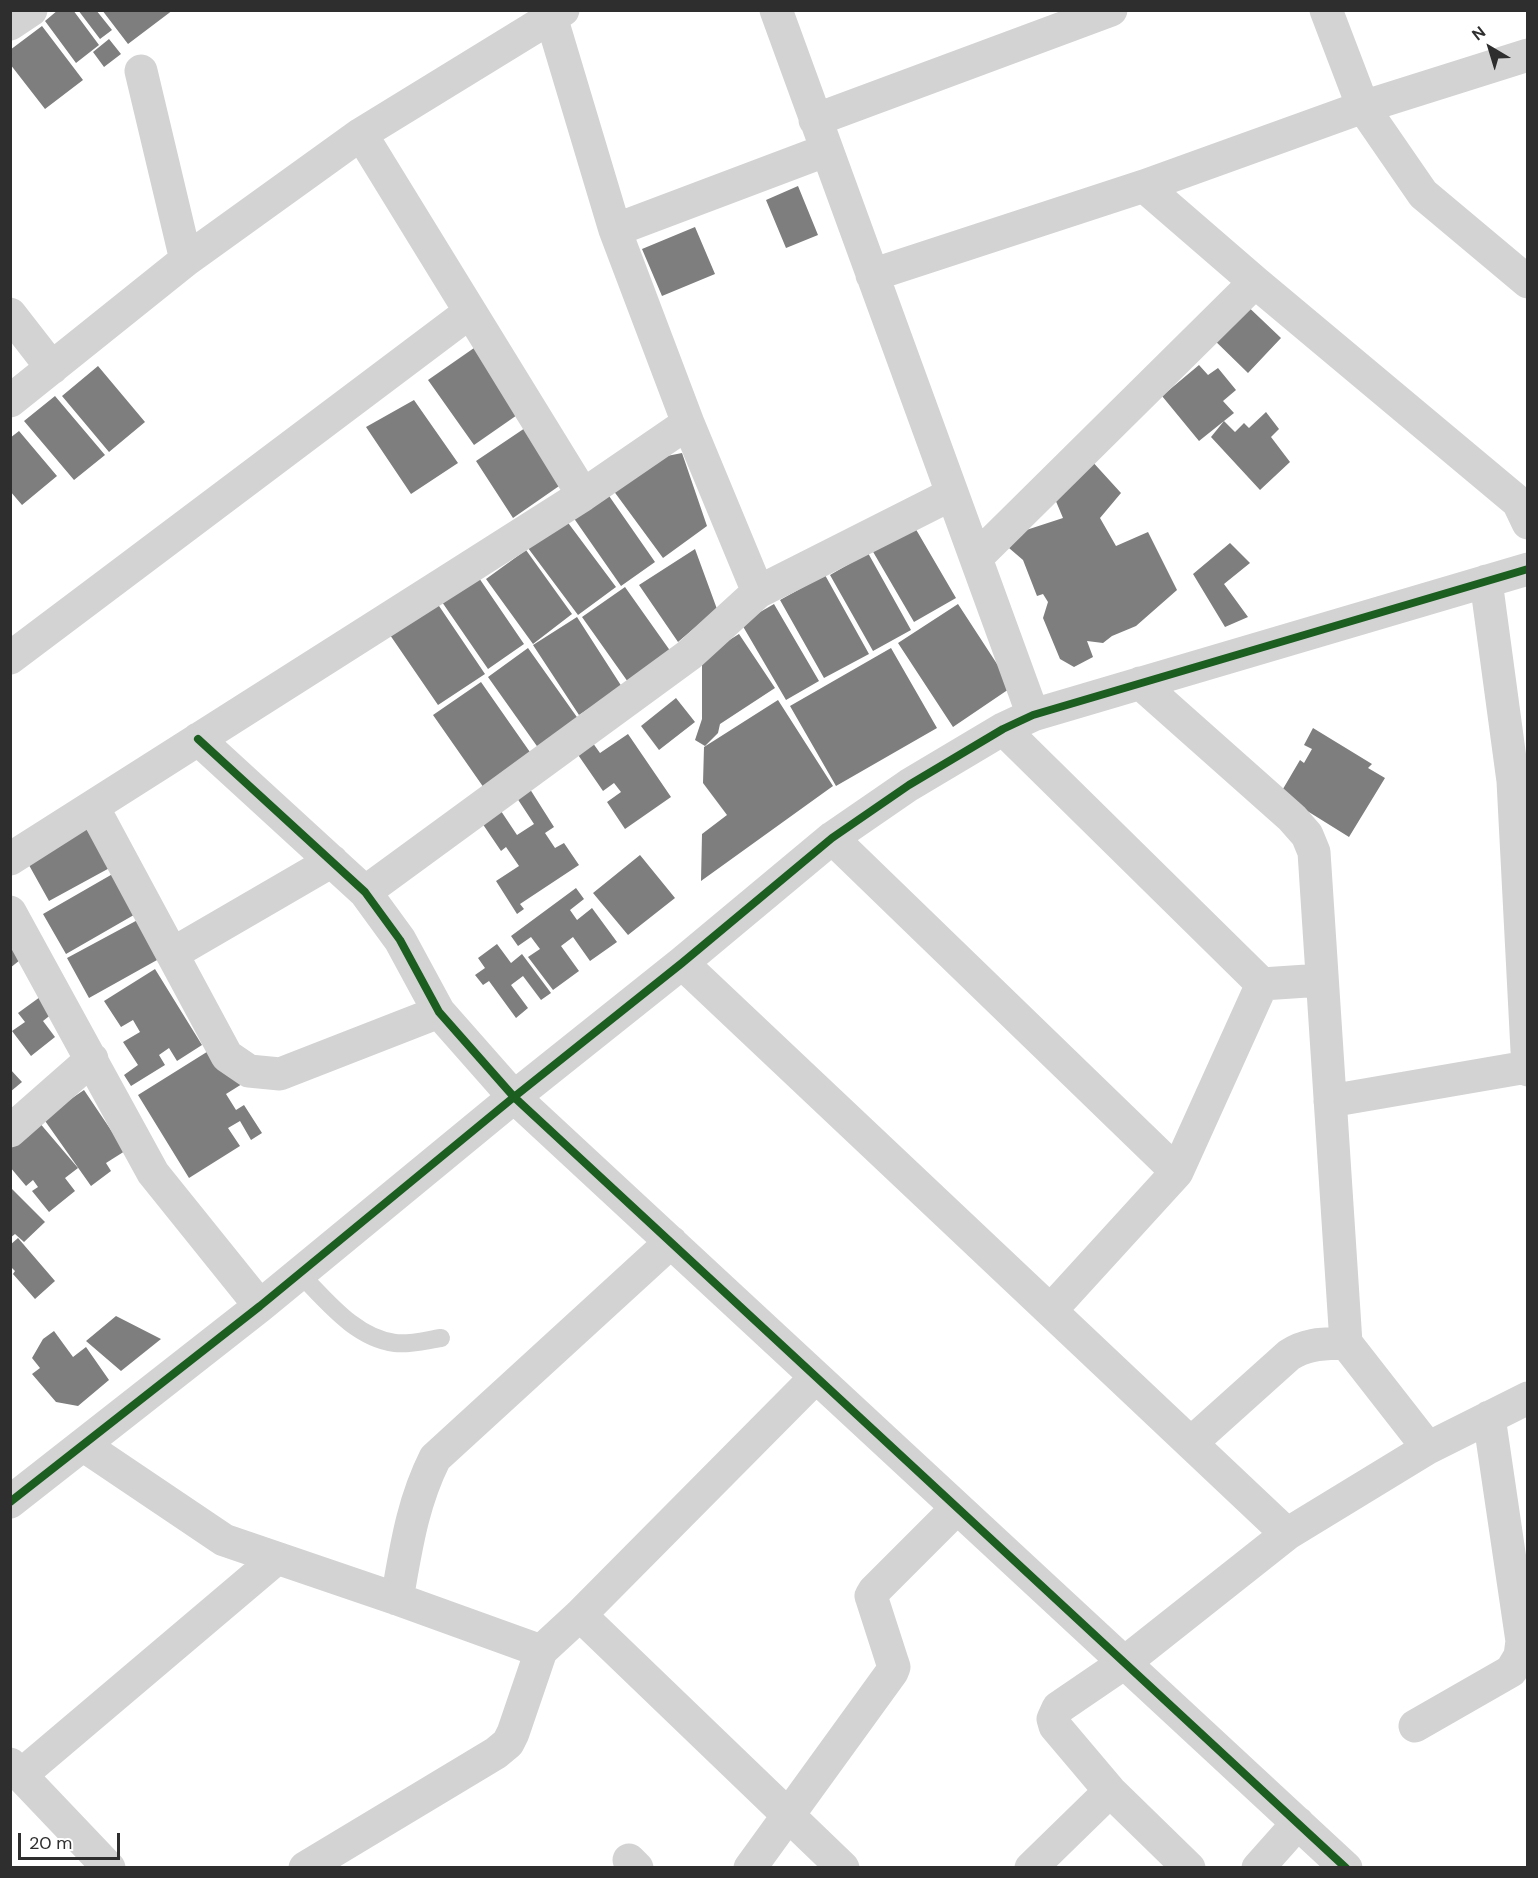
<!DOCTYPE html>
<html>
<head>
<meta charset="utf-8">
<style>
	body { margin:0 }
	#map { position:relative; width:1538px; height:1878px; overflow:hidden; background:#fff; font-family:"DM Sans",sans-serif }
	canvas { display:block }
	.frame { position:absolute; inset:0; border:12px solid #2e2e2e; pointer-events:none }
	.north { position:absolute; left:1460px; top:18px; width:60px; height:60px; -webkit-text-stroke:4px #fff; paint-order:stroke; rotate:322deg; font-size:16px; font-weight:700; line-height:24px; text-align:center; color:#2e2e2e }
	.north::after { content:''; display:block; margin:auto; width:21px; height:27px; background:#2e2e2e; clip-path:polygon(50% 0,100% 100%,50% 72%,0 100%) }
	.scale { position:absolute; left:18px; top:1833px; width:102px; height:27px; box-sizing:border-box; border:3px solid #2e2e2e; border-top:0; padding-left:8px; font-size:18px; line-height:21px; white-space:nowrap; color:#2e2e2e; -webkit-text-stroke:4px #fff; paint-order:stroke }
</style>
</head>
<body>
<div id="map">
<canvas width="1538" height="1878"></canvas>
<div class="frame"></div>
<div class="north">N</div>
<div class="scale">20 m</div>
</div>
<script>
const ctx = document.querySelector('canvas').getContext('2d');
ctx.lineJoin = 'round';
function fillPath(path, color) {
  ctx.fillStyle = color;
  ctx.fill(path, 'evenodd');
}
function strokePath(path, color, width, dash) {
  ctx.strokeStyle = color;
  ctx.lineWidth = width;
  ctx.lineCap = dash ? 'butt' : 'round';
  ctx.setLineDash(dash || []);
  ctx.stroke(path);
}
const building = new Path2D(`
	M58,10H73L99,45L76,63L45,21Z
	M78,10H96L112,30L100,39Z
	M102,10H173L128,44Z
	M42,26L83,80L45,109L10,64V50Z
	M109,39L121,54L104,67L93,52Z
	M798,186L818,235L786,248L766,200Z
	M695,227L715,274L662,296L642,249Z
	M1240,299L1281,338L1248,373L1207,333Z
	M474,348L520,413L474,445L428,380Z
	M1199,365L1208,375L1218,368L1236,390L1223,401L1234,413L1199,441L1162,396Z
	M98,366L145,422L109,452L62,396Z
	M55,396L105,455L74,480L24,421Z
	M414,400L458,463L411,494L366,427Z
	M1266,412L1279,429L1271,437L1290,462L1260,490L1211,437L1224,421L1235,432L1244,423L1249,428Z
	M525,428L562,484L513,518L476,461Z
	M19,431L57,476L22,505L10,491V438Z
	M682,453L707,526L663,558L613,490L657,458Z
	M1090,459L1121,493L1100,518L1116,546L1148,532L1177,590L1136,626L1112,636L1103,643L1087,641L1093,657L1074,667L1060,659L1043,618L1048,602L1043,594L1037,596L1023,560L1009,548L1011,535L1063,518L1055,499Z
	M607,493L655,562L621,586L573,517Z
	M566,520L616,587L578,615L528,548Z
	M914,526L956,598L914,622L872,550Z
	M1230,543L1250,563L1224,584L1248,617L1225,627L1193,574Z
	M695,549L717,609L678,642L639,585Z
	M526,550L572,614L533,644L486,579Z
	M868,553L911,630L873,651L830,575Z
	M825,575L869,654L824,678L780,600Z
	M479,578L524,644L488,669L442,602Z
	M625,587L671,652L628,682L582,617Z
	M437,603L485,674L438,705L390,635Z
	M774,604L819,681L786,700L741,623Z
	M958,604L1012,687L953,727L898,643Z
	M577,617L622,687L579,715L533,645Z
	M739,634L775,688L720,724L718,733L705,746L695,740L702,719V657Z
	M528,648L579,720L539,749L488,677Z
	M891,648L937,728L836,786L790,706Z
	M481,682L532,755L484,788L433,715Z
	M676,698L695,722L659,750L641,726Z
	M778,700L833,786L701,881L702,834L727,815L703,783L704,747Z
	M1313,728L1372,764L1368,768L1385,778L1349,837L1280,794L1300,760L1304,763L1312,749L1304,745Z
	M628,734L671,797L625,829L607,802L621,792L614,783L603,791L574,749L590,739L600,753Z
	M528,786L554,827L545,833L555,848L564,843L579,865L520,904L524,909L517,914L496,881L519,866L506,847L501,851L482,823L501,811L517,835L534,824L515,795Z
	M91,822L115,865L49,901L25,858Z
	M640,855L675,898L628,935L593,893Z
	M123,868L146,908L66,954L43,914Z
	M576,888L584,899L570,910L577,920L592,908L617,942L590,961L573,937L561,946L579,971L553,990L528,957L540,949L531,937L518,946L511,936Z
	M145,916L166,955L89,998L67,958Z
	M10,929L25,956L10,968Z
	M497,944L511,963L522,954L551,993L541,1000L523,976L511,985L528,1008L516,1018L489,981L483,985L475,975L485,968L478,958Z
	M155,969L202,1045L177,1061L169,1048L159,1055L165,1065L131,1086L124,1075L138,1065L123,1042L140,1032L133,1020L121,1027L104,1001Z
	M40,997L53,1013L43,1021L55,1037L31,1056L12,1031L25,1022L18,1013Z
	M218,1045L242,1084L226,1094L236,1110L244,1105L262,1133L251,1140L240,1121L228,1128L240,1146L189,1178L138,1095Z
	M10,1069L22,1082L10,1092Z
	M84,1090L125,1151L106,1163L111,1171L91,1186L43,1118Z
	M38,1121L78,1168L65,1178L75,1191L49,1212L32,1191L38,1187L33,1180L26,1186L10,1167V1143Z
	M10,1187L45,1222L24,1242L15,1234L10,1238Z
	M18,1238L55,1281L35,1299L13,1274L15,1271L10,1266V1245Z
	M116,1316L161,1339L121,1371L86,1341Z
	M54,1331L73,1357L86,1347L109,1380L78,1406L56,1402L32,1374L40,1368L32,1358L43,1339Z`);
const service = new Path2D(`
	M300,1274C326,1300 355,1338 395,1343C409,1345 427,1340 441,1338`);
const minor = new Path2D(`
	M549,10L615,230L688,423L758,592
	M776,10L1033,715
	M1326,10L1363,107L1423,194L1528,282
	M10,24L31,10
	M141,71L186,260
	M815,120L1111,10
	M361,134L583,495
	M1144,186L1255,282L1518,502L1528,523
	M615,230L827,150
	M872,275L1144,186L1363,107L1528,55
	M10,314L52,368
	M10,401L186,260L361,134L563,10
	M976,558L1255,282
	M1486,581L1513,781L1528,1070
	M10,658L470,312
	M1140,683L1292,818L1307,835L1314,852L1346,1343L1428,1448
	M1003,729L1262,984L1322,980
	M198,739L365,892L400,940L439,1012L514,1097L1346,1868
	M93,807L227,1056L249,1071L280,1074L439,1012
	M832,838L1177,1172
	M10,859L583,495L688,423
	M365,892L689,655L758,592L952,494
	M10,912L153,1173L260,1306
	M172,954L332,861
	M682,963L1287,1534
	M1330,1101L1527,1067
	M10,1131L92,1059
	M1051,1310L1177,1172L1262,984
	M1191,1443L1289,1355C1307,1343 1325,1344 1346,1343
	M83,1445L224,1540L397,1599L541,1651
	M10,1502L260,1306L514,1097L682,963L832,838L909,785L1003,729L1033,715L1528,569
	M397,1599C406,1549 412,1504 435,1458L671,1242
	M580,1615L843,1868
	M1415,1726L1511,1671L1520,1656L1522,1641L1489,1417
	M10,1764L109,1868
	M21,1775L276,1559
	M629,1860L637,1868
	M305,1868L496,1753L508,1743L513,1733L541,1651L580,1615L816,1377
	M750,1868L892,1672L894,1667L892,1661L872,1599L871,1596L874,1591L957,1508
	M1031,1868L1110,1791
	M1189,1868L1110,1791L1055,1726L1053,1719L1058,1708L1124,1663L1287,1534L1428,1448L1528,1398
	M1258,1868L1298,1823`);
const cycleway = new Path2D(`
	M198,739L365,892L400,940L439,1012L514,1097L1346,1868
	M10,1502L260,1306L514,1097L682,963L832,838L909,785L1003,729L1033,715L1528,569`);
fillPath(building, '#7e7e7e');
strokePath(service, '#d3d3d3', 18);
strokePath(minor, '#d3d3d3', 33);
strokePath(cycleway, '#1b5e20', 8);
</script>
</body>
</html>
